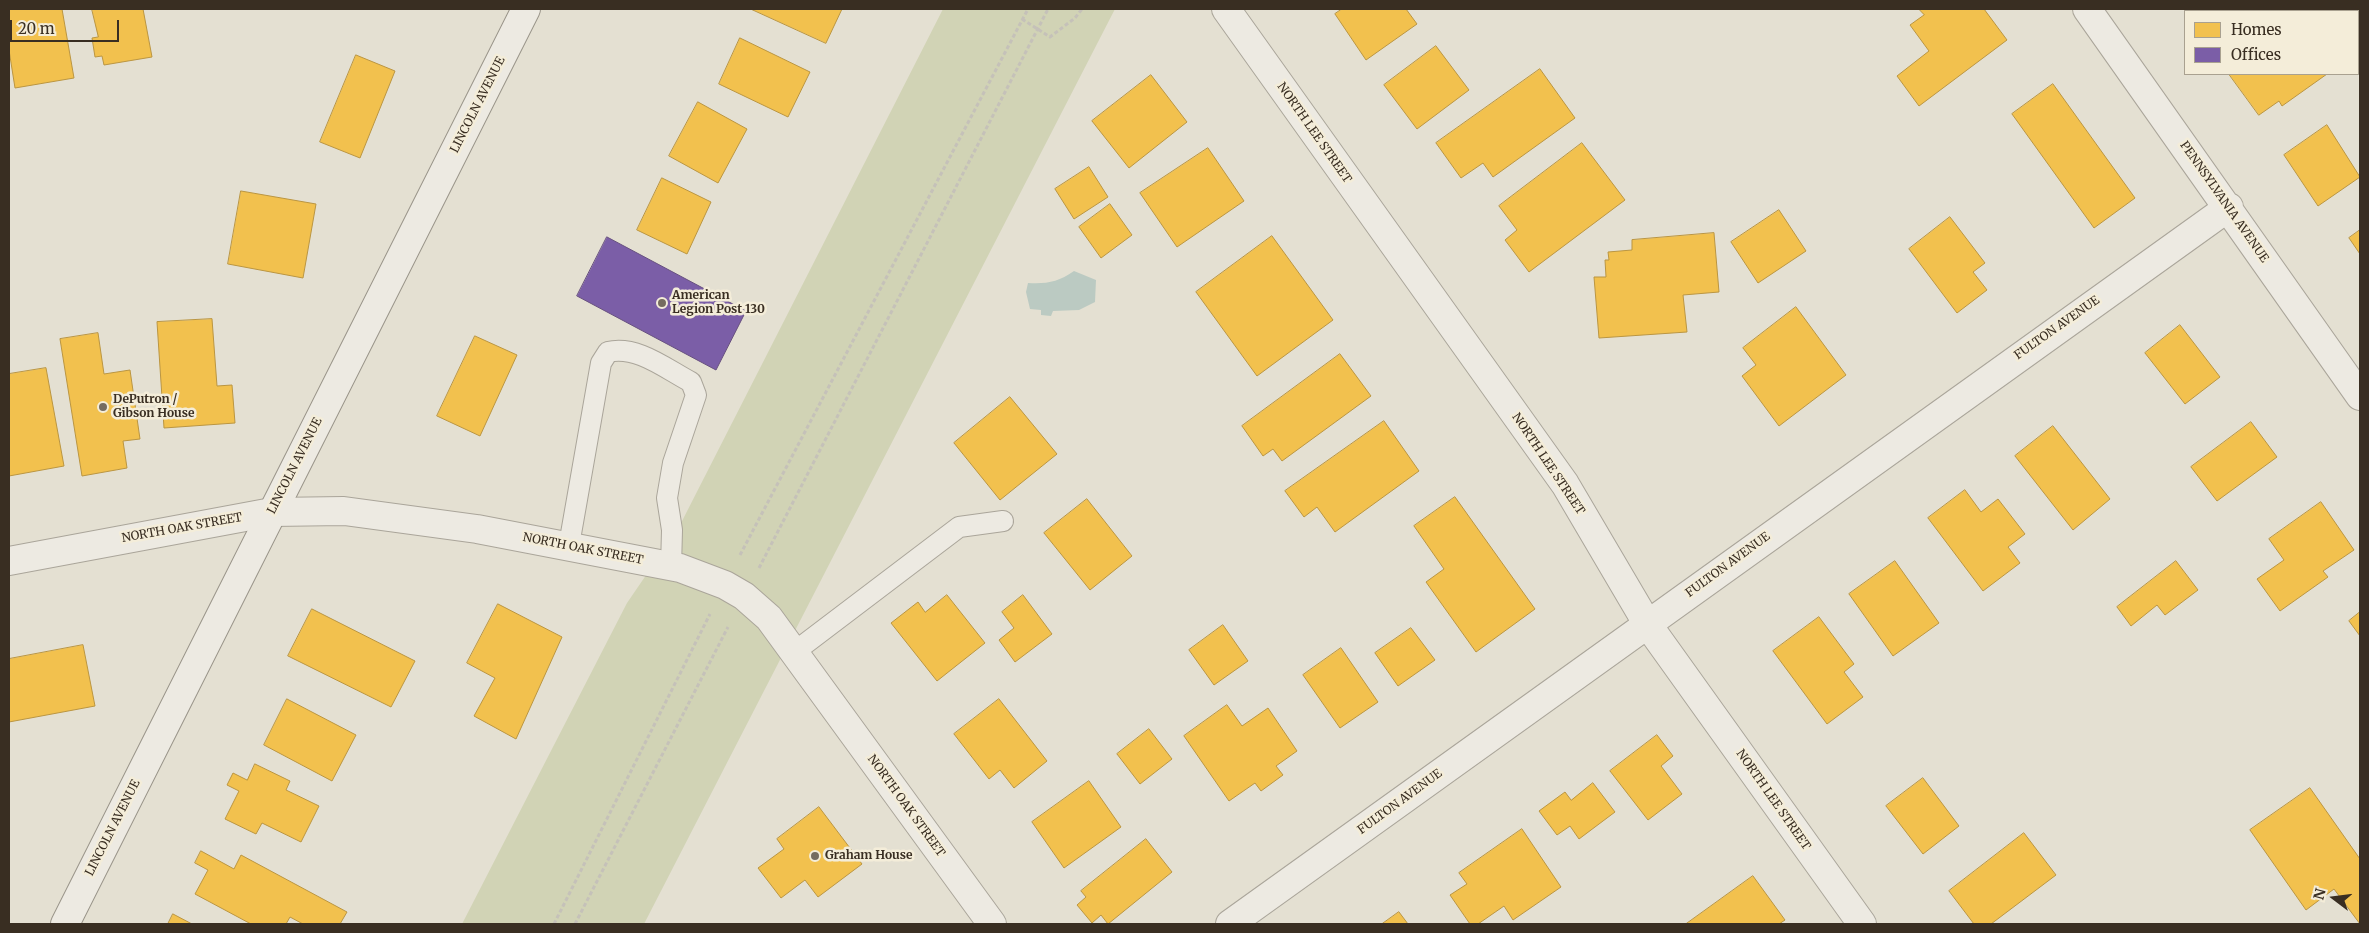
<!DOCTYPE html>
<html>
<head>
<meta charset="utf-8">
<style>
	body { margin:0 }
	#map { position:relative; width:2369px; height:933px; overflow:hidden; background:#e4e0d2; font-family:Merriweather,serif }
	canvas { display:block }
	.frame { position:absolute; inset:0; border:10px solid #392e22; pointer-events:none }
	.legend { position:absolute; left:2184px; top:10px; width:175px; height:65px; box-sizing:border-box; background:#f4edd9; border:1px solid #a9a190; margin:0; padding:6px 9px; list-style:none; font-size:15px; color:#392e22 }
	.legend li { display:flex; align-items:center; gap:10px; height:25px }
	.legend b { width:25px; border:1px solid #a9a190 }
	.north { position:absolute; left:2309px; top:873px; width:50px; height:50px; -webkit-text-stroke:4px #f4edd9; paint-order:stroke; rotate:285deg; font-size:14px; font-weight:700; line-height:20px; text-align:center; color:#392e22 }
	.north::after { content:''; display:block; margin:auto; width:18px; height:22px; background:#392e22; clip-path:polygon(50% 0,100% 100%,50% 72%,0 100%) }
	.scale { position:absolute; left:10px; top:20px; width:109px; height:22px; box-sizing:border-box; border:2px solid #392e22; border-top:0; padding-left:6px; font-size:15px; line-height:18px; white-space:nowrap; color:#392e22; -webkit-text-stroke:4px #f4edd9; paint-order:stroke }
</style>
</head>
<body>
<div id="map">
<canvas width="2369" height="933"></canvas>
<div class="frame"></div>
<ul class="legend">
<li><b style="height:14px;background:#f2c14e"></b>Homes</li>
<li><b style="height:14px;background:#7b5ea7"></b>Offices</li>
</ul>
<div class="north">N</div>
<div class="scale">20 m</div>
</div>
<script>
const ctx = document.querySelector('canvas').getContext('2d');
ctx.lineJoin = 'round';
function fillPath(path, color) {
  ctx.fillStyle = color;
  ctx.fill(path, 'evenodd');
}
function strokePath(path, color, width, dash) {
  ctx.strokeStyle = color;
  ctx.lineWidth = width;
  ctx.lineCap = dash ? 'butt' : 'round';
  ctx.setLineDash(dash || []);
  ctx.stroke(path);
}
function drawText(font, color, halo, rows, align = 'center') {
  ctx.font = font + ' Merriweather,serif';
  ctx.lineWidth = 5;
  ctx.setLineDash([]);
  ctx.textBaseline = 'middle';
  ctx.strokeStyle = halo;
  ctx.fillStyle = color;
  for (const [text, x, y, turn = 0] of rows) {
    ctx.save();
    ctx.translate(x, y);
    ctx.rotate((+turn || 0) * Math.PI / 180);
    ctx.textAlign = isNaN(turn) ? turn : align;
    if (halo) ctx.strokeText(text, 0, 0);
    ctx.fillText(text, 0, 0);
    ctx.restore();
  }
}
const green = new Path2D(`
	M943,9H1115L644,924H462L627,603L679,527Z`);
const water = new Path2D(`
	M1074,271L1096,280L1095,302L1079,310L1053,311L1051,316L1041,315V310L1030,309L1026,292L1028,283C1047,284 1058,282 1074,271Z`);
const homes = new Path2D(`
	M9,9H62L74,78L15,88L9,50Z
	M92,9H143L152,57L104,65L102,56L95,57L92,38L98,37Z
	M751,9H842L826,43Z
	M1342,9H1406L1417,24L1366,60L1335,14Z
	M1919,9H1984L2007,40L1919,106L1897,76L1929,51L1910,25L1924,15Z
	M2190,9H2229L2225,11H2192Z
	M740,38L810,72L788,117L719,84Z
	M1436,46L1469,90L1417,129L1384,85Z
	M356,55L395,71L360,158L320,142Z
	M1540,69L1575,118L1493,177L1483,163L1461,178L1436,143Z
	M2229,74H2327L2282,106L2279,101L2259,115Z
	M1151,75L1187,122L1129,168L1092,121Z
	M2053,84L2135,198L2094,228L2012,114Z
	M698,102L747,129L718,183L669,156Z
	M2327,125L2360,177L2318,206L2284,155Z
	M1582,143L1625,200L1529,272L1505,240L1517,230L1499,206Z
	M1208,148L1244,201L1177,247L1140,193Z
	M1089,167L1108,197L1074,219L1055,189Z
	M662,178L711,202L687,254L637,230Z
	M241,191L316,204L303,278L228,264Z
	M1110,204L1132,235L1101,258L1079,227Z
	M1779,210L1806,251L1758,283L1731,242Z
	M1950,217L1985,263L1973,272L1987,290L1957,313L1909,249Z
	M2360,230V254L2349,238Z
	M1714,233L1719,292L1683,295L1687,332L1599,338L1594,277H1606L1605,260H1609L1608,252L1632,250V240Z
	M1272,236L1333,320L1257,376L1196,292Z
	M1796,307L1846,375L1779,426L1742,376L1756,365L1743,348Z
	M212,319L217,386L232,385L235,423L164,428L157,322Z
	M2180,325L2220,377L2185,404L2145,353Z
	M98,333L104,374L130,370L140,439L123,441L127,468L82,476L60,339Z
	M475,336L517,355L480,436L437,416Z
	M1340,354L1371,396L1282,461L1273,449L1263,456L1242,426Z
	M46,368L64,466L9,476V374Z
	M1010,397L1057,454L1000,500L954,443Z
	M1384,421L1419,471L1335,532L1317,507L1304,517L1285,491Z
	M2251,422L2277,457L2217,501L2191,467Z
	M2053,426L2110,499L2073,530L2015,456Z
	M1965,490L1981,512L1998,499L2025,534L2008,547L2020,563L1983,591L1928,518Z
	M1455,497L1535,609L1476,652L1426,582L1444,569L1414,526Z
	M1087,499L1132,556L1090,590L1044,533Z
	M2321,502L2354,550L2323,571L2328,577L2280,611L2257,579L2284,560L2269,539Z
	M1895,561L1939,623L1893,656L1849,594Z
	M2176,561L2198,590L2165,615L2157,605L2131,626L2117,607Z
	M947,595L985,643L937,681L891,623L918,602L925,612Z
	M1023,595L1052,634L1015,662L999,640L1014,628L1002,612Z
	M498,604L562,637L516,739L474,716L495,678L467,663Z
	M312,609L415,661L391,707L288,656Z
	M2360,612V636L2349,621Z
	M1819,617L1854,664L1844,672L1863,697L1827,724L1773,651Z
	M1223,625L1248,661L1214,685L1189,650Z
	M1411,628L1435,660L1398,686L1375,653Z
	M83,645L95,706L9,722V659Z
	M1341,648L1378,702L1340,728L1303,675Z
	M287,699L356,735L332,781L264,745Z
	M999,699L1047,761L1014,788L1000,770L989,779L954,734Z
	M1227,705L1242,726L1268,708L1297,751L1276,766L1283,775L1261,791L1255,783L1229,801L1184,736Z
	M1149,729L1172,759L1140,784L1117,754Z
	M1657,735L1673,756L1661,766L1682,794L1648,820L1610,771Z
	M255,764L290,781L286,790L319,806L301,842L262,823L256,834L225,819L239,791L227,785L233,773L247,780Z
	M1923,778L1959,826L1923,854L1886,806Z
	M1089,781L1121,827L1064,868L1032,822Z
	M1593,783L1615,812L1579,839L1570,826L1557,835L1539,811L1565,792L1571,800Z
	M2310,788L2360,859V924L2334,889L2306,910L2250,830Z
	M819,807L862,864L818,897L805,880L781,898L758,868L784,849L777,839Z
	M1522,829L1561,887L1513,920L1504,906L1478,924H1470L1450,895L1467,884L1459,873Z
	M2024,833L2056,875L1991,924H1974L1949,891Z
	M1146,839L1172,872L1108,924L1101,915L1092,923L1077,905L1086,897L1081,891Z
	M201,851L234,869L241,855L347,912L340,924H303L290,917L286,924H251L195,894L208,870L195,863Z
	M1753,876L1785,920L1779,924H1686Z
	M1399,912L1408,924H1382Z
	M173,914L192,924H168Z`);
const offices = new Path2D(`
	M607,237L746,311L716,370L577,296Z`);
const path = new Path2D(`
	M1022,19L1050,37L1075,18L1082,9
	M740,555L1028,9
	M759,568L1048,9
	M554,924L710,614
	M575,924L728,627`);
const lane = new Path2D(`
	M569,545L601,363L608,352C637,345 666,369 691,382L696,395L673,463L667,498L672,530L671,567
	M793,653L959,527L1003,521`);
const street = new Path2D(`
	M1226,9L1565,484L1648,625L1862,924
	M2087,9L2360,396
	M9,561L272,512L344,511L477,529L680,568L725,585L744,596L769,618L992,924
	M1230,924C1563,686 1894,444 2229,207`);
const secondary = new Path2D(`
	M65,924L526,9`);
const markers = [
	[662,303,5,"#756c60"],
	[103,407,5,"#756c60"],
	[815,856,5,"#756c60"]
];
const streetNames = [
	["LINCOLN AVENUE",478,105,-63],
	["NORTH LEE STREET",1314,133,55],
	["PENNSYLVANIA AVENUE",2224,202,55],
	["FULTON AVENUE",2057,328,-35],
	["NORTH LEE STREET",1548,464,56],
	["LINCOLN AVENUE",295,466,-63],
	["NORTH OAK STREET",182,528,-10],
	["NORTH OAK STREET",583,549,11],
	["FULTON AVENUE",1728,565,-36],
	["NORTH LEE STREET",1773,800,55],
	["FULTON AVENUE",1400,802,-36],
	["NORTH OAK STREET",906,806,54],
	["LINCOLN AVENUE",113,828,-63]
];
const poiNames = [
	["American",672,296],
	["Legion Post 130",672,310],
	["DePutron /",113,400],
	["Gibson House",113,414],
	["Graham House",825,856]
];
fillPath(green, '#d1d3b5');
fillPath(water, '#bbcac2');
fillPath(homes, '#f2c14e');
strokePath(homes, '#ba9541', 1);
fillPath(offices, '#7b5ea7');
strokePath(offices, '#67507f', 1);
strokePath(lane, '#aaa59a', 22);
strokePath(street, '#aaa59a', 30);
strokePath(secondary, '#9a958a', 30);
strokePath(path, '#c5c1b9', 3, [4, 2.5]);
strokePath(lane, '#edeae2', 20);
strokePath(street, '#edeae2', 28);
strokePath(secondary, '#edeae2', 28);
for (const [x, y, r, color] of markers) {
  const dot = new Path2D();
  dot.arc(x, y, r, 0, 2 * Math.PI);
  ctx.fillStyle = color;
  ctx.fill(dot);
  strokePath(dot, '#f4edd9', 2);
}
drawText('12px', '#392e22', '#f4edd9', streetNames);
drawText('bold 12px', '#392e22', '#f4edd9', poiNames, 'left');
</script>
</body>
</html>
